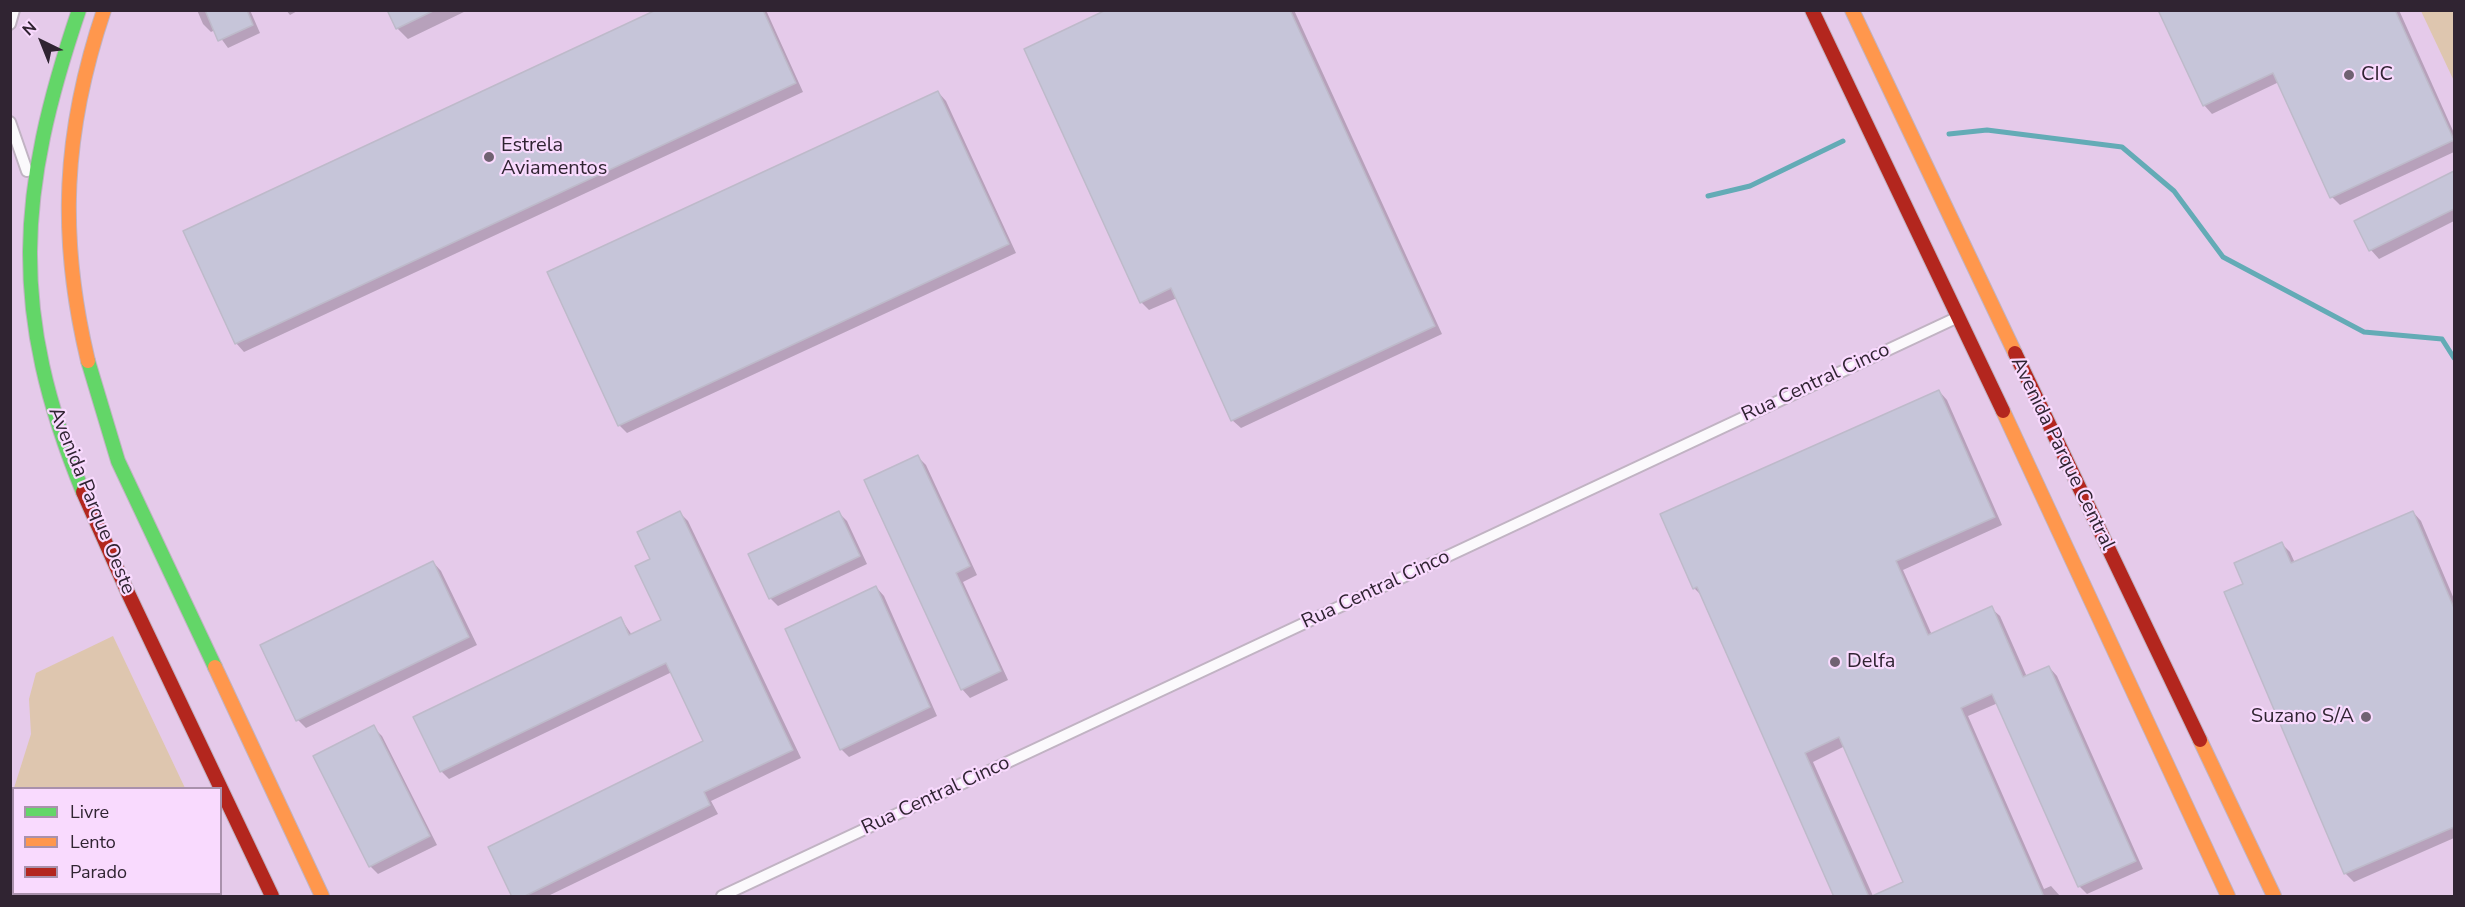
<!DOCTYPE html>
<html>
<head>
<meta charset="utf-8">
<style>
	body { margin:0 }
	#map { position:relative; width:2465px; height:907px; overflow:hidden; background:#e6d5e9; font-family:"Nunito Sans",sans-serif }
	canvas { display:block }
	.frame { position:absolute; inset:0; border:12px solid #302432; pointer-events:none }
	.legend { position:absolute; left:12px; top:787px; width:210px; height:108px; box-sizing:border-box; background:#f9dafe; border:2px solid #a991ac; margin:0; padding:8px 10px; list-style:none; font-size:18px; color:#302432 }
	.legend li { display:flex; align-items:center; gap:12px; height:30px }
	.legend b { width:30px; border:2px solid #a991ac }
	.north { position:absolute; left:12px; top:12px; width:60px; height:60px; -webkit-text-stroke:4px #f9dafe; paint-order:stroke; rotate:317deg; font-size:16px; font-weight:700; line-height:24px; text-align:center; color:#302432 }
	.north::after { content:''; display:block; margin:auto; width:21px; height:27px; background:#302432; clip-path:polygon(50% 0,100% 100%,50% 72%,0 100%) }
</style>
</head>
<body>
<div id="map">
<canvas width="2465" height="907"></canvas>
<div class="frame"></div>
<ul class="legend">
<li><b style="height:8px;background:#63d668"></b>Livre</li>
<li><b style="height:8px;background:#ff974d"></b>Lento</li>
<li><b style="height:8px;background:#b3261e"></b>Parado</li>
</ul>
<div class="north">N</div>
</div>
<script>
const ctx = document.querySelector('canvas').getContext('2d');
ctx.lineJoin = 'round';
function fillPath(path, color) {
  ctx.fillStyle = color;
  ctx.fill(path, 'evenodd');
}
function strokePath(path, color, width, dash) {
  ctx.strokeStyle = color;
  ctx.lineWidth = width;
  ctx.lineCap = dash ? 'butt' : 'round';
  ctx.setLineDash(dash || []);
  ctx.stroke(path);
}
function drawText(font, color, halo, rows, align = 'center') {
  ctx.font = font + ' "Nunito Sans",sans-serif';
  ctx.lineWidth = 4.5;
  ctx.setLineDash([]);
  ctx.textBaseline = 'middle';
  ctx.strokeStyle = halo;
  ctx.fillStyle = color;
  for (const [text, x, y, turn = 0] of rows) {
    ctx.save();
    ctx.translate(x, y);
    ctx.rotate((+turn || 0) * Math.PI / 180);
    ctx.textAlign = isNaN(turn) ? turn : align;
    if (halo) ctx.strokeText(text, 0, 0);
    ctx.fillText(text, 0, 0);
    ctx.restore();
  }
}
const built = new Path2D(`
	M10,11H2454V896H11ZM14,788H220V894H14Z`);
const green = new Path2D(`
	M2421,11H2454V81Z
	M113,636L185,788H14L31,734L29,699L36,673Z
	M13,791L14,894H213L207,896H11L10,801Z`);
const shadow = new Path2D(`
	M197,10H250L260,33L228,48L215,30L211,32L203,24Z
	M286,10H299L290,15Z
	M389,10H468L408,39L397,28Z
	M660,10H766L803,92L244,352L236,343Z
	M1110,10H1294L1442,334L1241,428L1232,420L1177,298L1149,310L1141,302Z
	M2160,10H2399L2454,133V152L2340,205L2332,197L2279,82L2212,114L2204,105Z
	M938,92L946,101L1016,253L627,433L619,425Z
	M2454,172V221L2379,259L2371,250L2356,221Z
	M1939,391L1947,400L2002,525L1903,570L1932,635L1991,608L2000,616L2027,677L2049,667L2057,676L2143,869L2087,894L2079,886L1998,703L1968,716L2044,889L2051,886L2060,896H1874L1905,883L1845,746L1813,762L1873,896H1836L1702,596L1694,588Z
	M918,457L926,465L977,575L963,582L1008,680L970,698L962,689Z
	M2413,512L2421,521L2454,599V838L2354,882L2345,873L2245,584L2282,544L2290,552L2295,563Z
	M680,513L688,521L801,758L711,801L718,814L548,896H513L705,742L672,672L449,779L441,771L621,619L632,635L663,621L652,560Z
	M839,513L847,521L867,564L778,606L770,598Z
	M433,562L441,571L477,645L306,728L298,720Z
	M876,587L884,596L937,716L849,757L841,749Z
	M373,727L382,736L437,845L378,874L370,866Z`);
const stream = new Path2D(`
	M1949,134L1987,130L2122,147L2174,191L2223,257L2364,332L2442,339L2454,358
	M1708,196L1750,186L1843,141`);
const building = new Path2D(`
	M205,10H247L253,25L218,41Z
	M387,10H435L396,29Z
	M656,10H763L796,83L235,344L183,231Z
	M1106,10H1290L1435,326L1231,421L1171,288L1140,303L1024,49Z
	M2158,10H2395L2454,140L2330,198L2273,73L2203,106Z
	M938,91L1009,244L618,426L547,272Z
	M2454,171V209L2369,251L2354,221Z
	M1939,390L1995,517L1896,561L1928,635L1992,606L2023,677L2049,666L2136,861L2078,887L1992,694L1961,708L2044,897H1870L1903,882L1839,737L1805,753L1869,897H1834L1697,587L1693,589L1660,514Z
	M918,455L970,566L956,573L1001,671L961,690L864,480Z
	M680,511L793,750L704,792L710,805L523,897H512L488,847L703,741L666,663L440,772L413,717L621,617L629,635L661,620L635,566L650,559L637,532Z
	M839,511L860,556L769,599L748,554Z
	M2413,511L2454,608V827L2344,874L2224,592L2243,584L2234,563L2282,542L2291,563Z
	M433,561L469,637L296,721L260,645Z
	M876,586L930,707L840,750L785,629Z
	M374,725L430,836L369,867L313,756Z`);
const lane = new Path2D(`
	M10,24L14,10
	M10,122L27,171
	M722,896L1956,318`);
const fast = new Path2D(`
	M79,10C17,193 9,311 83,492
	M88,361L118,461L215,667`);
const slow = new Path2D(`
	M1852,10L2015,353
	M88,361C58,236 63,132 104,10
	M2003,411L2228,896
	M215,667L322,896
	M2200,740L2274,896`);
const jam = new Path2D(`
	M1812,10L2003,411
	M2015,353L2200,740
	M83,492L128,593L272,896`);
const markers = [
	[2349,75,6,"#706272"],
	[489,157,6,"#706272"],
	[1835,662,6,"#706272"],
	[2366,717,6,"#706272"]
];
const poiNames = [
	["CIC",2361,75],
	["Estrela",501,146],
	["Aviamentos",501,169],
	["Delfa",1847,662],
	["Suzano S/A",2354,717,"right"]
];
const streetNames = [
	["Rua Central Cinco",1816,383,-25],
	["Avenida Parque Central",2062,454,64],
	["Avenida Parque Oeste",91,501,68],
	["Rua Central Cinco",1376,590,-25],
	["Rua Central Cinco",936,796,-25]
];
fillPath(built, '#e5caea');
fillPath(green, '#dec6af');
fillPath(shadow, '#0003');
strokePath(stream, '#63abb6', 5);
fillPath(building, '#c6c5d9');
strokePath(building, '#bebaca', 1.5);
strokePath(lane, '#c1b3c3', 14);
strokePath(fast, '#c1b3c3', 16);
strokePath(slow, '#c1b3c3', 16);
strokePath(jam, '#c1b3c3', 16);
strokePath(lane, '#fbf9fc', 10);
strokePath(fast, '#63d668', 14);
strokePath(slow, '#ff974d', 14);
strokePath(jam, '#b3261e', 14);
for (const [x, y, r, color] of markers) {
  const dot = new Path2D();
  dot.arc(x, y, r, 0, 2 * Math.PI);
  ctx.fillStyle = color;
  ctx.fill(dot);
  strokePath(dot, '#f9dafe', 2);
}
drawText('20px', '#302432', '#f9dafe', poiNames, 'left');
drawText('20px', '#302432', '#f9dafe', streetNames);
</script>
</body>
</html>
